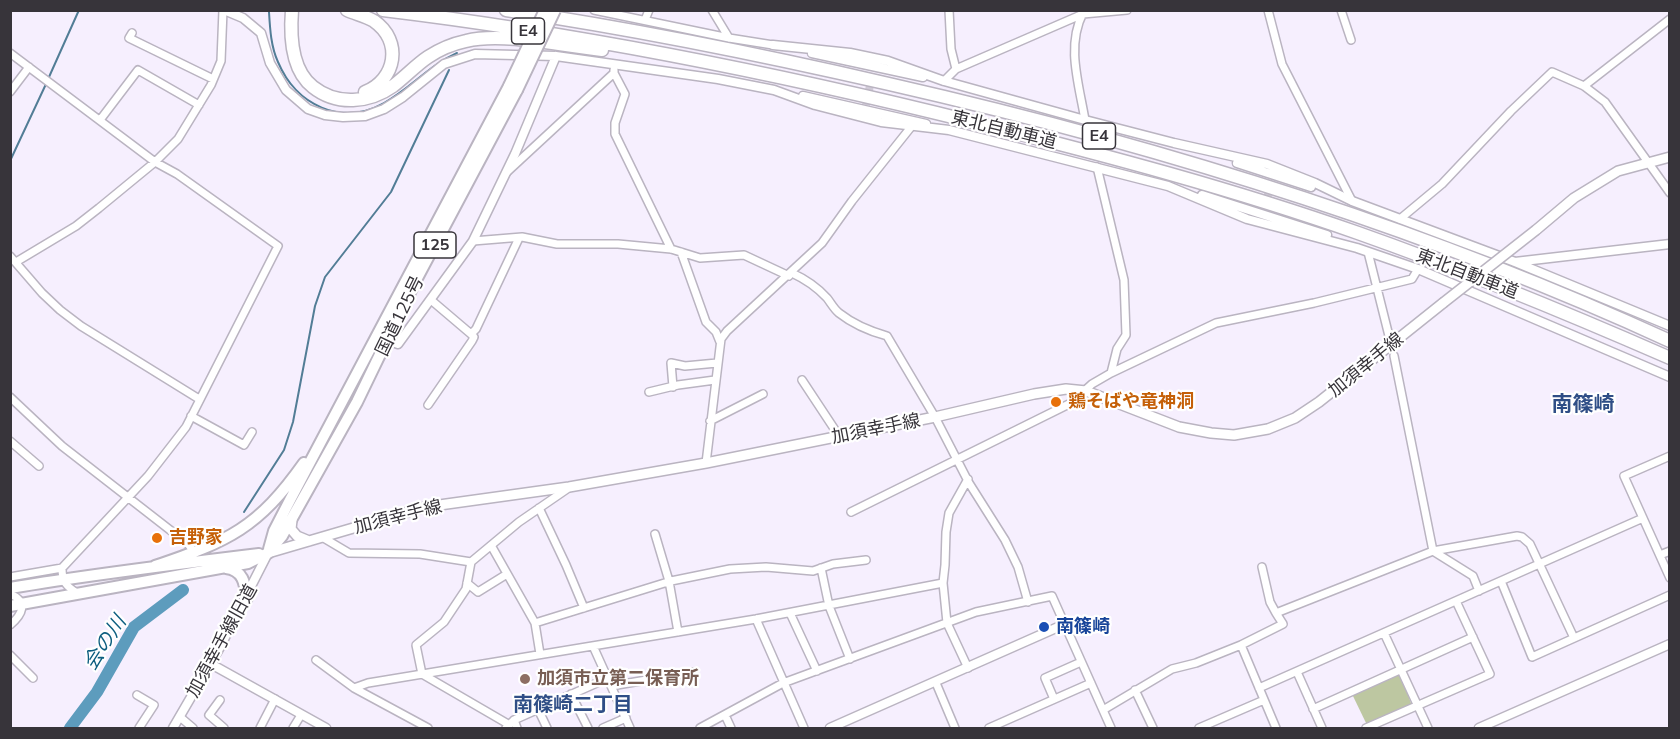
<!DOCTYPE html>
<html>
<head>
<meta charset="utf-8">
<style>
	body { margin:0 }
	#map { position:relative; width:1680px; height:739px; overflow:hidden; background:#f6effe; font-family:Mulish,sans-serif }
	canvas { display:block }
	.frame { position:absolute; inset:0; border:12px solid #37343a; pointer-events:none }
</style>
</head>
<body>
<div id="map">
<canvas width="1680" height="739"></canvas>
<div class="frame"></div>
</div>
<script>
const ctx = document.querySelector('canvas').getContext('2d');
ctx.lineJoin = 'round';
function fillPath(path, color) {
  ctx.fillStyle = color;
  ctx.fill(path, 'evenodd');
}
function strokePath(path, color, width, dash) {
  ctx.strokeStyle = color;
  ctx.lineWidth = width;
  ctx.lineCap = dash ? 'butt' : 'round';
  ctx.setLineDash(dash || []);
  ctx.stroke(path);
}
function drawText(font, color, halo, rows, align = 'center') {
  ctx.font = font + ' Mulish,"Noto Sans JP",sans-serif';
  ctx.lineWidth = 4.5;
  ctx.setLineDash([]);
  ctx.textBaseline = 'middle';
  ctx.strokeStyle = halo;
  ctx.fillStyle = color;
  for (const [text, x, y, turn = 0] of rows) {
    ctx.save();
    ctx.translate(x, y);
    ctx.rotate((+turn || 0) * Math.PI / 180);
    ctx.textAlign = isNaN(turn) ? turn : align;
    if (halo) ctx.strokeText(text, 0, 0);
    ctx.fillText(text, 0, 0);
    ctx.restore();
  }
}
const green = new Path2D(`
	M1397,674L1401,675L1412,706L1367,725L1352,694Z`);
const stream = new Path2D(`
	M269,12C270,29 271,47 278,62C296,105 341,127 384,103C410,89 428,66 457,53
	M49,77L79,10
	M10,161L46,84
	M244,512L284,450L293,422L315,306L325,277L391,192L449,70`);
const river = new Path2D(`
	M70,728L97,692L134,627L183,590`);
const tertiaryTunnel = new Path2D(`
	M866,105L873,71
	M1262,211L1274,178`);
const minor = new Path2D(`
	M594,10L729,38L773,45
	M712,10L729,38
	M949,10L951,49L956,69
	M1268,10L1282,64L1352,201
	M1341,10L1351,40
	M1083,13C1066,46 1079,84 1085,120
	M645,20L649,10
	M132,33L129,38L213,79
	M10,53L155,162L177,174L278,246L186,427L148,476L62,568C62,582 66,586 77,593
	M614,73L625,94L615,123V134L671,249
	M944,81L956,69L1083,14L1127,10
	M1584,86L1670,19
	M10,92L29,67
	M100,120L138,70L199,105
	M1097,167L1124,280L1126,335L1117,349L1111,373
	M507,172L614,73V70
	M1400,219L1442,184L1511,111L1552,72L1584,86L1605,102L1670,193
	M473,241L522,237L557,244H618L671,249L700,258L744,255L789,276
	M681,252L706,322L716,332L720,342
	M1368,252L1390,340
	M10,256L42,293L60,310L81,326L199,399
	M16,262L76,226L99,208L155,162L178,139L211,85L221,61L223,10
	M792,273C805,279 817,287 827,298C831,303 834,309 839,313C853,324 869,331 887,336L935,417L969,483L1005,540L1018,567L1028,602
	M431,300L471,334L476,329L519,238
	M1394,356L1433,551L1473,576L1479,591
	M802,380L839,436
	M673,387L671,363L685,366L717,363
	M649,392L678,385L715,380
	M10,397L62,446L188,544L195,553
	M428,405L472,341L474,337L471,334
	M191,416L244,445L252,432
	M710,421L763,394
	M10,441L39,466
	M1670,456L1624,476L1670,578
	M706,463L721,339L727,331L822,243L852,201L915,122
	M968,479L949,513L946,532L945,565L943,583L947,623L968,668
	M539,508L566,565L584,608
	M851,512L1071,403L1092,384L1111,373L1216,323L1314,303L1412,279L1418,269
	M655,534L669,581L678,632
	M322,537L349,553L420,554L471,562L519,522L567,489
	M492,547L535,623L540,654
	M1660,555L1670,551
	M471,562L466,589L444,622L416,645L422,674L508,724
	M1262,567L1270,602L1276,613
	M821,568L829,606L850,659
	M10,577L62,568
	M1501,581L1532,657L1670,595
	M467,583L478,592L507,574
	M10,594C29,602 22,615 10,625
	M790,613L817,671
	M756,619L804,728
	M535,623L671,581L730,569L766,567L813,571L833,564L866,560
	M1384,633L1428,728
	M1241,645L1276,728
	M593,646L630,728
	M10,655L33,678
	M316,660L354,688
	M1297,672L1322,728
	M936,683L955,728
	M611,686L694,672
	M1259,688L1643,518
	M1135,690L1153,728
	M571,694L588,728
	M137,695L154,705L139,728
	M1054,699L1045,678L1081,662
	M220,700L209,715L224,728
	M538,709L547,728
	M1313,709L1473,637
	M1103,710L1172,669L1196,663L1241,645L1283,624L1276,613L1433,551L1517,536L1522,537L1530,544L1574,638
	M725,715L731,728
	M180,717L193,728
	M514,720L517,728
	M260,728L275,699
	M293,728L301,715
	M428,728L354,688L368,683L756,619L943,583
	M506,728L514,720L608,678
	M603,728L626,718
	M700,728L783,683L976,612L1052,596L1111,728
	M989,728L1091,683
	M1199,728L1264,700
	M1366,728L1490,674L1456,601`);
const tertiary = new Path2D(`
	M224,10L243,18L261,33L270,63L286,90L308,109L325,115L343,117L365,116L384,109L403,97L444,64L475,54L556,56L718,79L774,90L815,105L881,122L949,130L1168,186L1247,219L1357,248L1418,269L1670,377
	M773,45L850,53L888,61L944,81L1085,120L1174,143L1267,164L1315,183L1352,201L1515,262L1670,326
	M812,53L923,77
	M803,96L926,124
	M1237,163L1311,187
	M1202,195L1327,235
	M1515,262L1670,244
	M387,340L398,344L473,241L515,154L556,56
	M211,664L326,728
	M173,728L219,649L268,553
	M830,728L1065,624
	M1479,728L1670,644`);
const secondary = new Path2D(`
	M1536,230L1574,198L1618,171L1670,157
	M292,520L291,529L297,536L309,541
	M268,553L425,507L569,487L706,463L935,417L1034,394L1066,389L1086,391L1179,427L1211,433L1234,435L1268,429L1295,418L1319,402L1443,303`);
const trunk = new Path2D(`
	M269,549L274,531L290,500L509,86
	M155,566C229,541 258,528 304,463
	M226,568C243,570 245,583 247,598
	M10,588C93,574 176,564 259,554
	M10,606L248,563L268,553L282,536L357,402L415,282L517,90`);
const motorway = new Path2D(`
	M292,10C290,35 291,70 313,87C337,106 369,103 393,86C405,77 416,65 428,57C440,49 452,44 466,41C502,32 564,46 602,50
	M347,10C356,14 366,16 374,21C403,41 396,80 365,92
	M383,10C583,34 781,74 977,123C1105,155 1233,189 1358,233C1463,270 1567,313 1670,358
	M506,10C635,29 763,55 889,84C1157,145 1420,226 1670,341`);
const secondaryBridge = new Path2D(`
	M1443,303L1536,230`);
const trunkBridge = new Path2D(`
	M509,86L545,10
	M517,90L555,10`);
const markers = [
	[1056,402,6,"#e8710a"],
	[157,538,6,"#e8710a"],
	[1044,627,6,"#1a4fb4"],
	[525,679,6,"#8d6e63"]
];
const shields = [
	[528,31,33],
	[1099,136,33],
	[435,245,42]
];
const shieldNames = [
	["E4",528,31],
	["E4",1099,136],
	["125",435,245]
];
const streetNames = [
	["東北自動車道",1004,130,14],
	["東北自動車道",1467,274,21],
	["国道125号",400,316,-64],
	["加須幸手線",1366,365,-39],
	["加須幸手線",876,429,-11],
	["加須幸手線",398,517,-14],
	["加須幸手線旧道",222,641,-61]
];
const foodNames = [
	["鶏そばや竜神洞",1068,402],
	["吉野家",169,538]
];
const transitNames = [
	["南篠崎",1056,627]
];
const educationNames = [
	["加須市立第二保育所",537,679]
];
const waterNames = [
	["会の川",105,643,-57]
];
const neighbourhoodNames = [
	["南篠崎二丁目",573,705]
];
const quarterNames = [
	["南篠崎",1583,405]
];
fillPath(green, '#bdc7a1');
strokePath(stream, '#527d96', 2);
strokePath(river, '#5d9cbd', 12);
strokePath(tertiaryTunnel, '#d0cad7', 8, [8, 4]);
strokePath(minor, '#bab4c1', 10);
strokePath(tertiary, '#bab4c1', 11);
strokePath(secondary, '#bab4c1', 12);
strokePath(trunk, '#bab4c1', 14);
strokePath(motorway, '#bab4c1', 15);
strokePath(minor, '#fff', 7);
strokePath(tertiary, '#fff', 8);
strokePath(secondary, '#fff', 9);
strokePath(trunk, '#fff', 10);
strokePath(motorway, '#fff', 12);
strokePath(secondaryBridge, '#bab4c1', 12, []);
strokePath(trunkBridge, '#bab4c1', 14, []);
strokePath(secondaryBridge, '#fff', 9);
strokePath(trunkBridge, '#fff', 10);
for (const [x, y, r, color] of markers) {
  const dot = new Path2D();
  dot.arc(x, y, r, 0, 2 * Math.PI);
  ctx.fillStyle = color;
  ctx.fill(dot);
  strokePath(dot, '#fff', 2);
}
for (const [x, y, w] of shields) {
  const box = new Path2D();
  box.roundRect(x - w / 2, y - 13, w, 26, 4.5);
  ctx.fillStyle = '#fff';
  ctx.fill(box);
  strokePath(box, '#37343a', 1.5);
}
drawText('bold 16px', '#37343a', null, shieldNames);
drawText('18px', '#37343a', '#fff', streetNames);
drawText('bold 18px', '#c56008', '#fff', foodNames, 'left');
drawText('bold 18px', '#164399', '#fff', transitNames, 'left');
drawText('bold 18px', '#785e54', '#fff', educationNames, 'left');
drawText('italic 20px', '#0e5f80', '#fff', waterNames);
drawText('bold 20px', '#2f4e86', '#fff', neighbourhoodNames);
drawText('bold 21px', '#2f4e86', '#fff', quarterNames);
</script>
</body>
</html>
